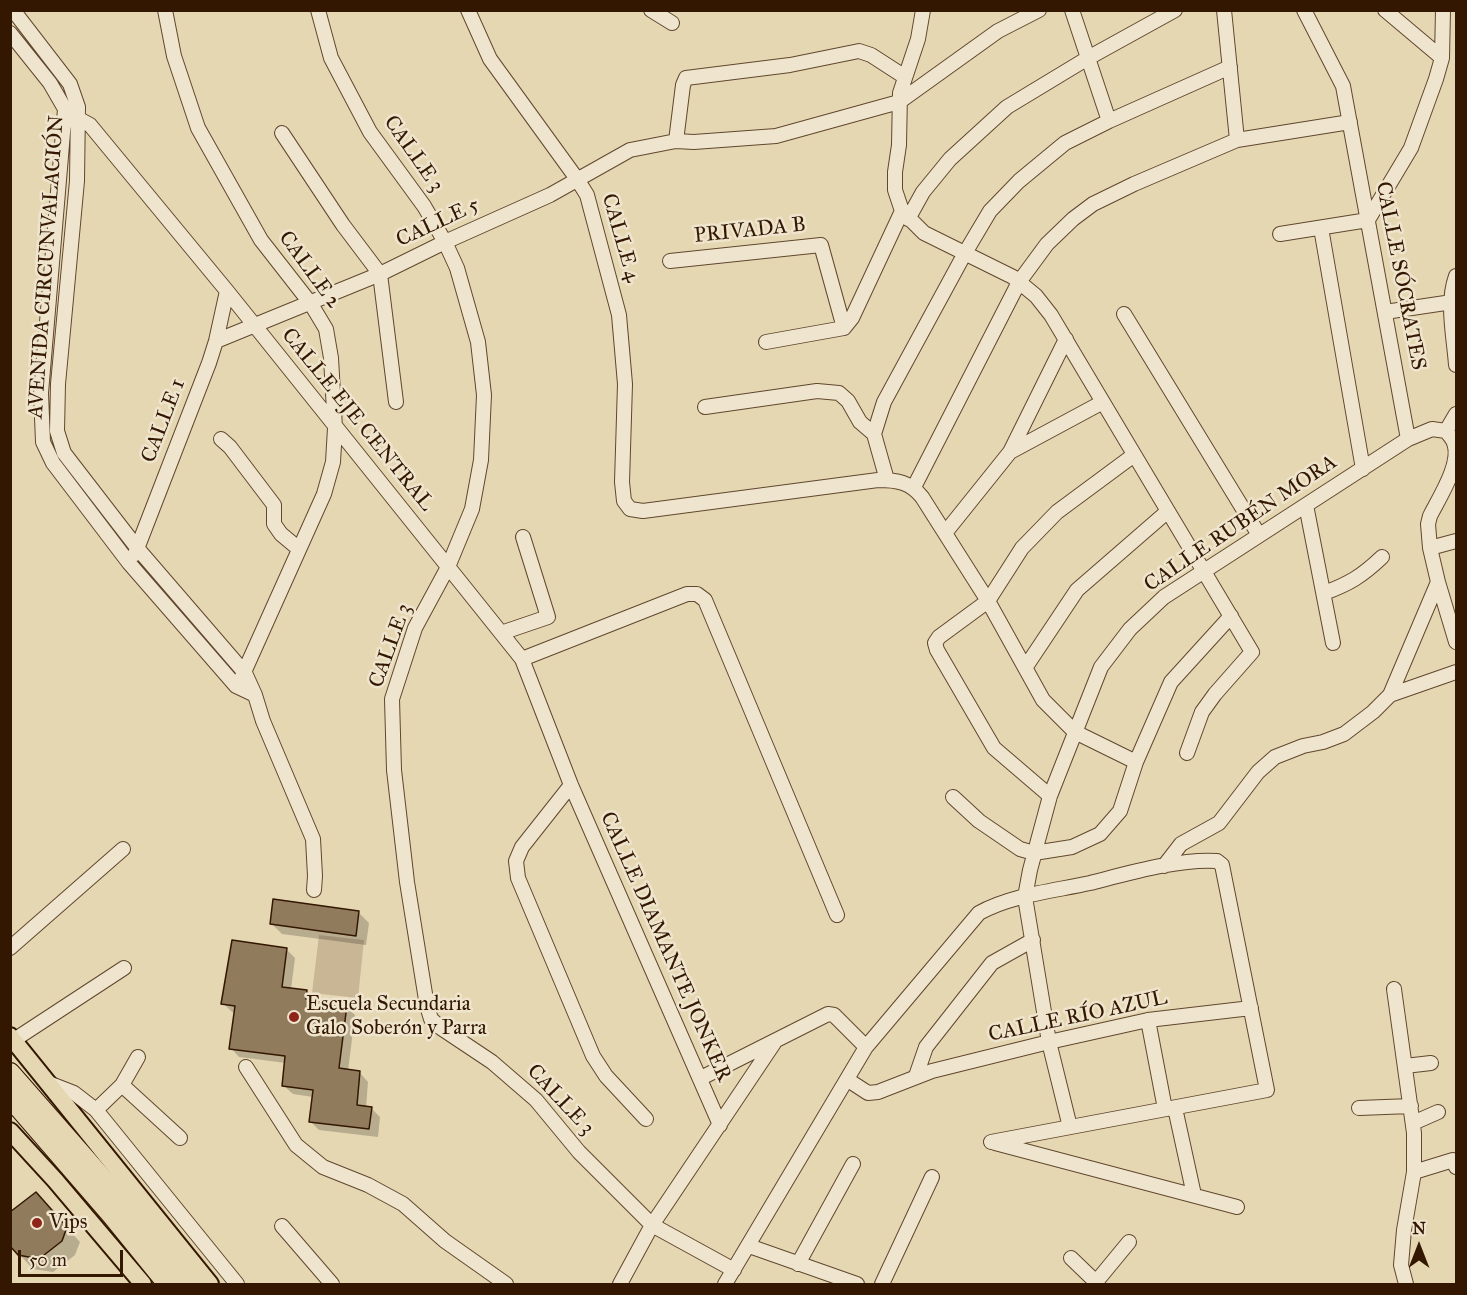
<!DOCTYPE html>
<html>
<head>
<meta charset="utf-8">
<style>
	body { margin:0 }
	#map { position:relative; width:1467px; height:1295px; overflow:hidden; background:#e6d7b3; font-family:"IM FELL Great Primer",serif }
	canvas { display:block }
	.frame { position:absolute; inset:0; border:12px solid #331700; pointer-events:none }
	.north { position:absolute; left:1389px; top:1217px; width:60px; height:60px; -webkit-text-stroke:4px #efe5ce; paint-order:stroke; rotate:0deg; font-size:16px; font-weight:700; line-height:24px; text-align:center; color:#331700 }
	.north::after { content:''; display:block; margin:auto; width:21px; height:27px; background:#331700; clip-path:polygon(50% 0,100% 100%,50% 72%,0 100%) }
	.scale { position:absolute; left:18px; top:1250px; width:105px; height:27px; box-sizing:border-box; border:3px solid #331700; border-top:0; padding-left:8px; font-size:18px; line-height:21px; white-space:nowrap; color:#331700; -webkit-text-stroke:4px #efe5ce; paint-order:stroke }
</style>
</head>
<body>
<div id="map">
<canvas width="1467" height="1295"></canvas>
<div class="frame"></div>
<div class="north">N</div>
<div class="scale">50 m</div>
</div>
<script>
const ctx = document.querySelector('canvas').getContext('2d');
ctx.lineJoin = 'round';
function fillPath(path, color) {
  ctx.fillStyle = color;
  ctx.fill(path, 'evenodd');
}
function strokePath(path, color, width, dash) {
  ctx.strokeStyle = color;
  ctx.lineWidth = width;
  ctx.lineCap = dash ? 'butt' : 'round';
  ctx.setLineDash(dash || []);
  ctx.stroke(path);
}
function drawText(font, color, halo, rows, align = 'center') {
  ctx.font = font + ' "IM FELL Great Primer",serif';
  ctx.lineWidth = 5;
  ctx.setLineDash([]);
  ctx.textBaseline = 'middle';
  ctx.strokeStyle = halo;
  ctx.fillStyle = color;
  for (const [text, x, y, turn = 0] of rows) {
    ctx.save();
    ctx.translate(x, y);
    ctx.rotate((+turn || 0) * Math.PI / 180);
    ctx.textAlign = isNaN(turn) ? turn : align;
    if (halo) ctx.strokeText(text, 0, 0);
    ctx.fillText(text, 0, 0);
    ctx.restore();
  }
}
const green = new Path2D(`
	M319,935L364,940L358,998L312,993Z`);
const shadow = new Path2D(`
	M358,912L369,923L366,945L282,934L271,923Z
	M286,949L295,958L291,989L307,991L315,1002L346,1006L355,1015L348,1071L360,1073L368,1082L366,1108H371L380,1117L378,1137L319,1130L310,1121L313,1097L293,1094L284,1086L286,1063L239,1057L231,1048L235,1013L232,1012L223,1003Z
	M36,1194L80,1242L75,1255L53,1272L33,1269L19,1254Z`);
const building = new Path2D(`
	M273,899L359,911L356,936L270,924Z
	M232,940L287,948L282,987L307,990L306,999L347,1005L339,1068L360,1071L357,1105L372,1107L369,1129L309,1122L313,1090L282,1086L285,1056L229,1049L235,1006L221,1004Z
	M36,1192L67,1227L62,1241L39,1259L18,1255L10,1246V1212Z`);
const minor = new Path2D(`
	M13,10L70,84L78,107L77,181L58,384L57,431L64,453L138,549L245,673L255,695L263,721L313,839L315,876L314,890
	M165,10L174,56L198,128L261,240L311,304L326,329L331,358L335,428L333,462L324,494L241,679
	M318,10L331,58L370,132L424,206L445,242L457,268L478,342L484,395L481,460L472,509L448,567L415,628L392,699L394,770L407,882L427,1006L431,1019L441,1028L492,1062L536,1100L579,1152L652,1225L734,1270
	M468,10L490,59L577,179L587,195L619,315L625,384L622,482L624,501L630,509L643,511L878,480C897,480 910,482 922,497L988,601L1043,700L1075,732L1136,762
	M651,10L672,23
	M923,10L918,39L900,93L899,145L895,172V190L902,211L924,233L1013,277L1036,296L1051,315L1252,652L1215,694L1202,712L1187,753
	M1072,10L1109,121
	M1224,10L1237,140
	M1304,10L1343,86L1408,439
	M1385,10L1442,58
	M10,33L50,83L65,109L41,393L43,442L53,463L129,563L236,686L255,695
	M65,121L79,119L90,125L227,291L522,659L571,785L720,1125
	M282,133L343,225L380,274L396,402
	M676,141L683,85L686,78L790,65L859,51L871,55L905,77
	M908,219L923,192L950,159L1007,107L1088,58L1175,10
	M1321,228L1363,469
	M1280,234L1368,220L1411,148L1436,79L1442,58L1443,10
	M670,261L821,245L844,328
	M1456,276C1446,304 1454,336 1456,365
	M1385,312L1452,302
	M1124,314L1259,535
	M216,341L380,274L445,242L550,195L630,150L676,141L694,142L776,136L899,102L998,31L1039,10
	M766,342L844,328L852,318L902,211
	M705,407L817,391L839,393L848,401L860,422L874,434
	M1446,431L1456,414
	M221,439L230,447L274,505V524L281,534L299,549
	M1010,452L1066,339
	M887,480L874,434L884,402L965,253L990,211L1019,181L1065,143L1109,121L1230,67
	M914,487L1019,282L1047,244L1073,219L1093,204L1134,184L1237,140L1350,122
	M1306,505L1333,643
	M945,533L1010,452L1103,402
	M1430,548L1456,541
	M135,554L209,363L216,341L227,291
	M1438,582L1456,642
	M1324,593C1349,584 1362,576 1382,557
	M501,633L548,617L523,537
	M522,659L687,594H697L705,600L837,915
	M1025,668L1077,590L1168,511
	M1390,695L1456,672
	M571,785L522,847L516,861L518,878L593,1056L606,1076L646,1119
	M1050,796L994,748L937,650L935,643L939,637L988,601L1022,548L1057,512L1134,455
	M953,797L979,821L1020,849L1034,853L1072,847L1100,834L1120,811L1136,762L1171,682L1231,616
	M1164,866L1181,844L1219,823L1258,772L1275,757L1303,746L1323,742L1344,734L1373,712L1390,695L1438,582L1430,548L1428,524L1430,516C1439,498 1462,463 1454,443C1453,439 1448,434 1446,431
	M10,948L123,849
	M1394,989L1414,1133V1172L1404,1230L1401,1265L1406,1284
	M1148,1020L1165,1109
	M14,1040L124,968
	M1405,1066L1431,1063
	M246,1067L296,1145L323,1167L368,1185L403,1204L445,1241L506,1284
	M916,1076L926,1047L992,963L1033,940
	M701,1078L828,1014L834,1015L866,1047
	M848,1080L868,1093L878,1092L932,1071L1049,1042L1148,1020L1251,1008
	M51,1084L74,1093L96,1110L237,1284
	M122,1085L180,1138
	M1175,1108L1194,1195
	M1359,1108L1411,1106
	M96,1110L122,1085L138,1057
	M1413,1123L1438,1112
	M1070,1127L1049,1042L1025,897L1030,870L1050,796L1101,667L1130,629L1164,597L1408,439L1432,429L1446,431
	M995,1143L1237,1207
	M1414,1172L1453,1160L1456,1167
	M282,1226L332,1284
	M749,1246L857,1284
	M1071,1258L1098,1284
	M798,1264L853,1164
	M1096,1282L1129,1242
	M620,1284L652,1225L774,1043
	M725,1284L866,1047L979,913C1011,895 1054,891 1090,883C1126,874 1181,858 1217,861L1222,865L1267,1090L991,1142
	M882,1284L932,1177`);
const major = new Path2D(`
	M10,1036L210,1284
	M10,1131L55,1180L143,1284`);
const highway = new Path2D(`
	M10,1073L123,1202L191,1284
	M10,1097L112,1215L168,1284`);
const markers = [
	[294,1017,6,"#8f2418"],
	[37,1223,6,"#8f2418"]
];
const streetNames = [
	["CALLE 3",413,154,55],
	["CALLE 5",438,223,-25],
	["PRIVADA B",750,231,-6],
	["CALLE 4",620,238,74],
	["AVENIDA CIRCUNVALACIÓN",47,267,-86],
	["CALLE 2",309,270,54],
	["CALLE SÓCRATES",1400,276,79],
	["CALLE EJE CENTRAL",357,420,51],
	["CALLE 1",164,421,-69],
	["CALLE RUBÉN MORA",1241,524,-34],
	["CALLE 3",391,646,-70],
	["CALLE DIAMANTE JONKER",665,947,66],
	["CALLE RÍO AZUL",1078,1017,-12],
	["CALLE 3",560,1100,47]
];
const poiNames = [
	["Escuela Secundaria",306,1005],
	["Galo Soberón y Parra",306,1029],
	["Vips",49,1223]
];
fillPath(green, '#c8b695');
fillPath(shadow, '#0003');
fillPath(building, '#907b5d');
strokePath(building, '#331700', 1.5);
strokePath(minor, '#60472d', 16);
strokePath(major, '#331700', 20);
strokePath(highway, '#331700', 22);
strokePath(minor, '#efe5ce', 14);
strokePath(major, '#e6d7b3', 16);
strokePath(highway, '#e6d7b3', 20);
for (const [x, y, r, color] of markers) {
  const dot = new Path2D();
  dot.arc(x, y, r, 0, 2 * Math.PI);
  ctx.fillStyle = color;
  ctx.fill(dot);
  strokePath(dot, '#efe5ce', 2);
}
drawText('21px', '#331700', '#efe5ce', streetNames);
drawText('21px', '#331700', '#efe5ce', poiNames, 'left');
</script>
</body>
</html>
